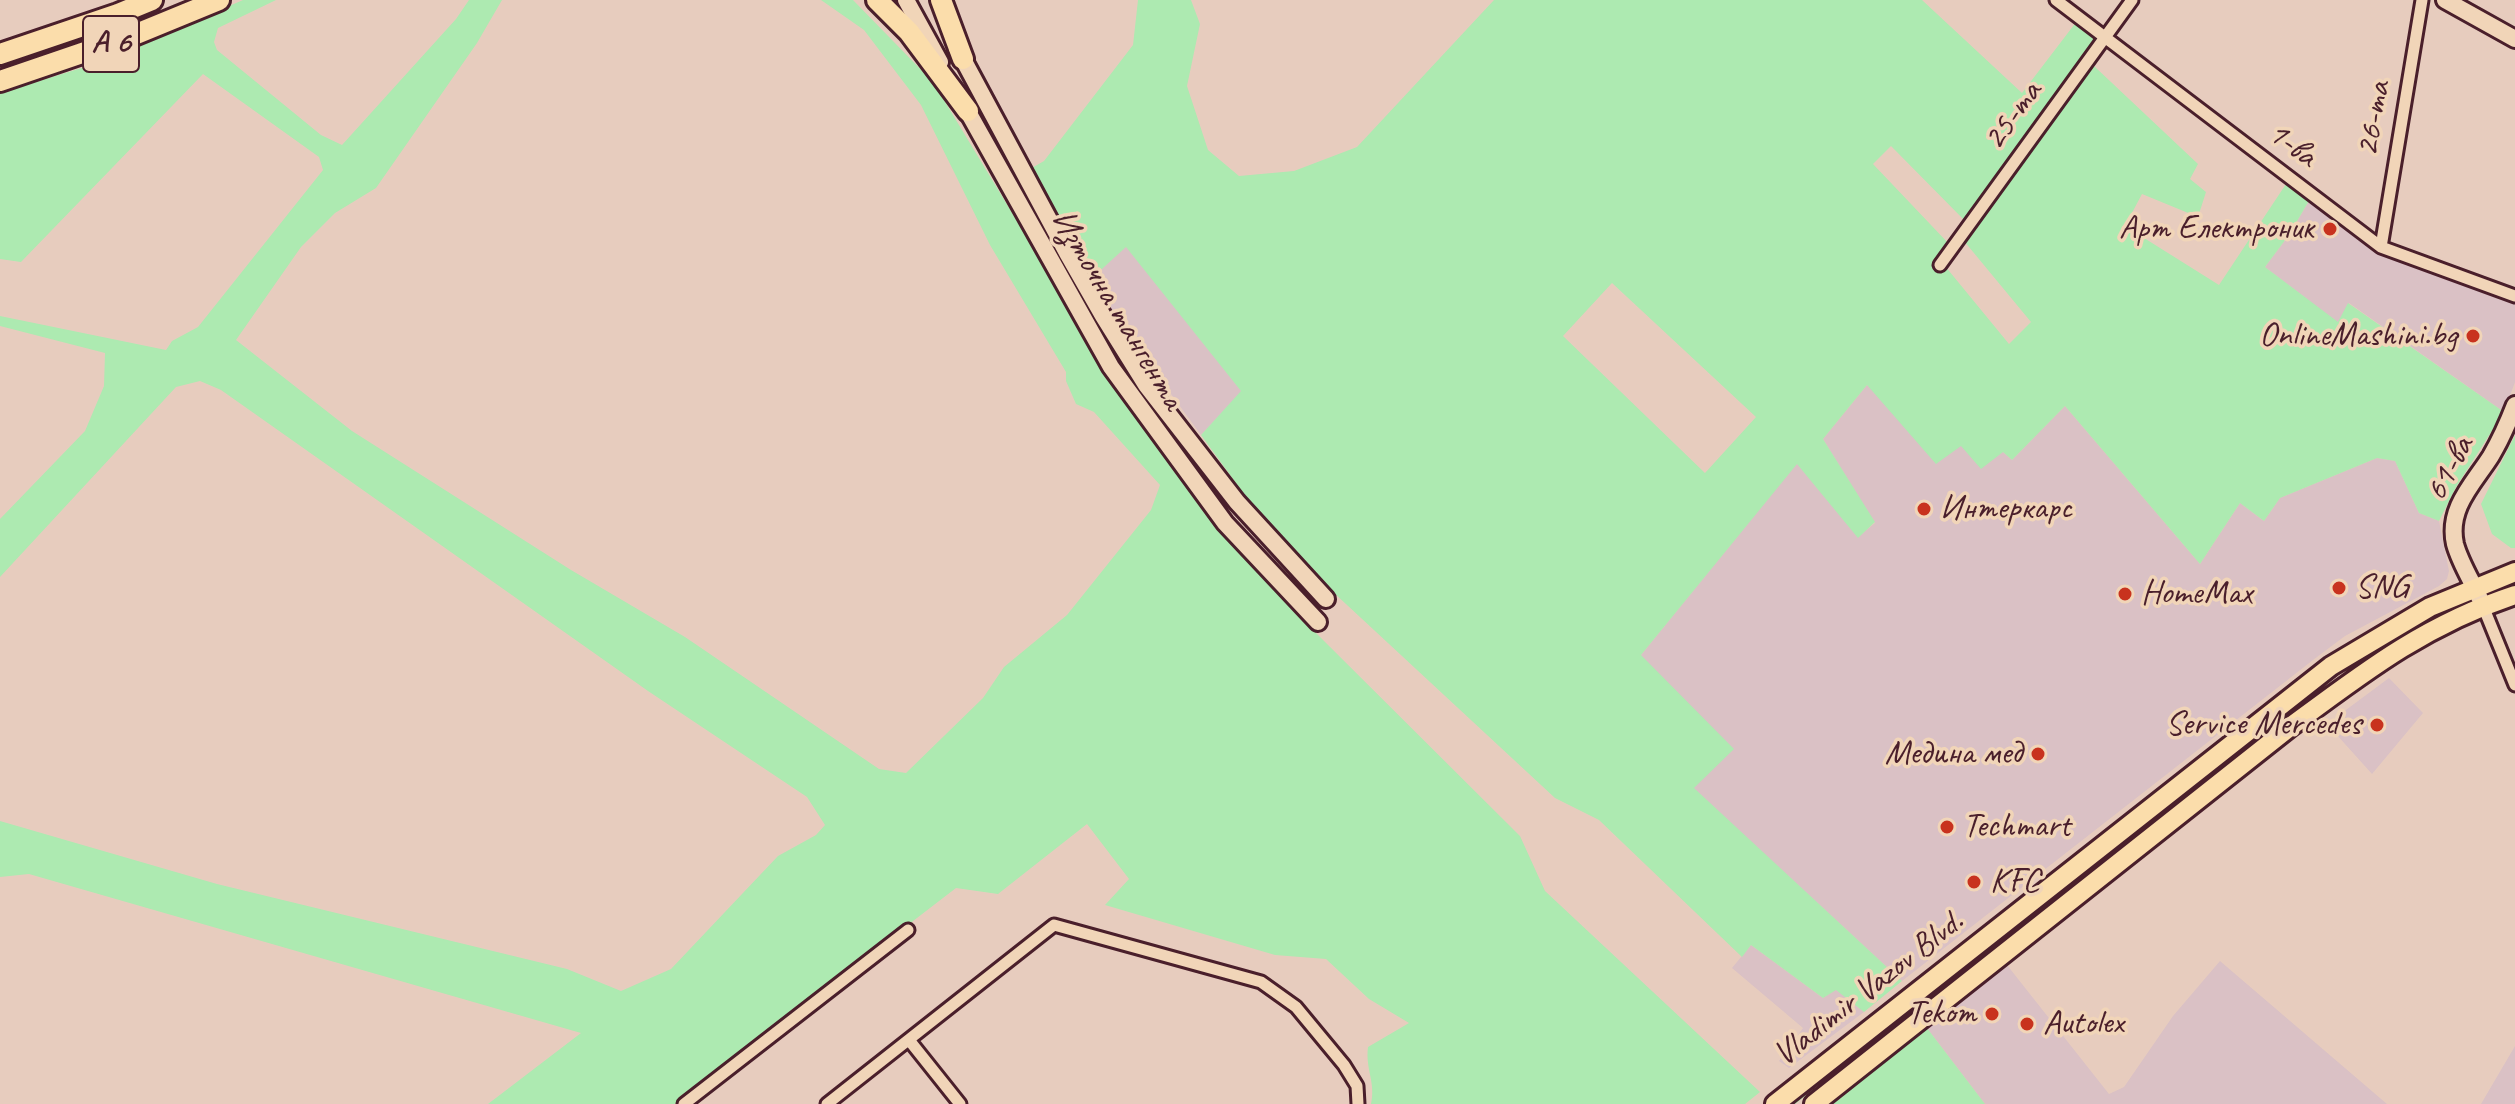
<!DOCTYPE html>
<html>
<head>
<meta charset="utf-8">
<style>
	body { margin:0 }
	canvas { display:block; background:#e7ccbe }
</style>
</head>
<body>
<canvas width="2515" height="1104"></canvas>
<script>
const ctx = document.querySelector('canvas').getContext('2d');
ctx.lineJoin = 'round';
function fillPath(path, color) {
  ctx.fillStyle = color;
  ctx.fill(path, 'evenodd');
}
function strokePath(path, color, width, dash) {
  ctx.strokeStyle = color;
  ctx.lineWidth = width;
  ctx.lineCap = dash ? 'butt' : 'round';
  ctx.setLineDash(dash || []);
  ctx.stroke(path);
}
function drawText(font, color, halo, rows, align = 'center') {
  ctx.font = font + ' Caveat,sans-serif';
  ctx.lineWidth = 7;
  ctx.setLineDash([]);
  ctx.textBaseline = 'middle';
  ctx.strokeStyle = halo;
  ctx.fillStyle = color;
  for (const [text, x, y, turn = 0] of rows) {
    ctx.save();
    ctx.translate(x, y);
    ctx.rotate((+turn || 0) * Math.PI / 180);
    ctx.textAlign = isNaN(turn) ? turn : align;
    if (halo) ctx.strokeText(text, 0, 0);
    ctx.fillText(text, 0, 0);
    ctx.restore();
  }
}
const built = new Path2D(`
	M2310,199L2378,250L2515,304V382L2504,412L2349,303L2338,323L2265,267L2289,235Z
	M1126,246L1242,391L1201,435L1120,324L1092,278Z
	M1867,385L1961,445L2003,452L2012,460L2065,406L2200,564L2240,503L2264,521L2280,498L2377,458L2395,461L2419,513L2439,521L2449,571L2447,579L2439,586L2345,636L2313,660L1902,981L1693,788L1641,655L1797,463L1858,537L1875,523L1823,439Z
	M2389,678L2423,713L2372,774L2327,724Z
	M1751,945L1823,998L1836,989L1864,1012L1789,1068L1779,1061L1803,1028L1732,968Z
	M2220,961L2387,1104H1985L1927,1028L2007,965L2109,1094L2124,1087L2173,1016Z
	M2515,1046V1104H2481Z`);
const green = new Path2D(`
	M243,0H276L218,28L214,42L217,50L321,135L342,145L456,19L469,0H502L477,43L376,188L335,213L301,247L236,340L352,431L571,570L685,637L879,769L906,773L983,698L1004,667L1067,615L1151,510L1160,485L1094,412L1076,404L1066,381V372L990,245L921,105L864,30L821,0H853L933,82L1124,398L1203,506L1259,571L1317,634L1520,836L1545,891L1760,1092L1745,1104H1371C1376,1082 1365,1069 1368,1047L1409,1023L1369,999L1326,959L1275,955L1105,905L1129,879L1087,824L998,894L956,888L675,1104H488L581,1033L29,874L0,877V821L217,884L567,969L621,991L671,969L778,856L816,835L825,825L807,797L648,691L221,390L200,381L176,387L0,577V519L85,431L104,386L105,353L0,326V316L166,350L172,341L198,327L323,170L319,157L203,74L21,262L0,259V93L101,62Z
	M1138,0H1191L1200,24L1187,86L1208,150L1239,176L1294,171L1357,147L1494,0H1922L2022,93L2077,21L2105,38L1967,223L1891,146L1873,164L1950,245L1945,266L2009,344L2031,322L1964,241L2004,183L2094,66L2198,164L2190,179L2206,192L2198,217L2142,194L2125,226L2219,285L2286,184L2310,199L2289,235L2265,267L2338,322L2348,303L2504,412L2456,487L2439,521L2419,513L2395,461L2377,458L2280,498L2264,521L2240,503L2200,564L2065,406L2012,460L2003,452L1981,469L1961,446L1936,464L1867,385L1823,439L1875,522L1858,538L1797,464L1641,655L1734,749L1694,788L1902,981L1864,1012L1836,990L1823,998L1751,945L1742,957L1599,820L1555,798L1333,592L1246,497L1201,435L1241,391L1126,247L1092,278L1120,324L1115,328L1030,169L1044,161L1133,45ZM1612,283L1756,417L1705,473L1563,336Z
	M2515,435V548H2511L2492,534L2481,504Z
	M2118,842L2119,847L2082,875L2061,897L1795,1104H1784Z
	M1927,1028L1985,1104H1832Z`);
const street = new Path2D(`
	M2056,0L2381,247L2515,296
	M2381,247L2422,0
	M1940,265L2132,0
	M2483,606L2515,685
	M909,1040L960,1104
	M684,1104L908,930
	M827,1104L1054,925L1261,982L1296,1007L1344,1065L1357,1086L1358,1104`);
const secondary = new Path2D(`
	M906,0L940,62
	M2445,0L2515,39
	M957,48L1067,253L1103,316L1146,385L1237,502L1326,599
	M963,103L1111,367L1225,523L1318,622
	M2481,601C2473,583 2460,563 2455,544C2447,508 2474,483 2491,456C2501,439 2508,423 2515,405`);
const primary = new Path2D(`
	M1775,1104L2331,666L2430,607L2515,572
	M1814,1104L2290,727C2364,672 2426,624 2515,595`);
const highway = new Path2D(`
	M877,0L909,32L968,111
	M941,0L963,59
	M0,54L118,14L152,0
	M0,81L129,37L219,0`);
const markers = [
	[2330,229,8,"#c8321e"],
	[2473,336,8,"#c8321e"],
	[1924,509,8,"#c8321e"],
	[2339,588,8,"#c8321e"],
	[2125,594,8,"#c8321e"],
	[2377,725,8,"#c8321e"],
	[2038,754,8,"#c8321e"],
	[1947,827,8,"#c8321e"],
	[1974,882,8,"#c8321e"],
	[1992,1014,8,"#c8321e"],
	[2027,1024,8,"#c8321e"]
];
const shields = [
	[111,44,56]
];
const shieldNames = [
	["A 6",111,44]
];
const streetNames = [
	["25-та",2013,116,-54],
	["26-та",2374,119,-80],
	["1-ва",2292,145,37],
	["Източна тангента",1117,310,59],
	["61-ва",2450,469,-62],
	["Vladimir Vazov Blvd.",1869,989,-38]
];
const poiNames = [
	["Арт Електроник",2314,229,"right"],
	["ОnlineMashini.bg",2457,336,"right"],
	["Интеркарс",1940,509],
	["SNG",2355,588],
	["HomeMax",2141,594],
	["Service Mercedes",2361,725,"right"],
	["Медина мед",2022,754,"right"],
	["Techmart",1963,827],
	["KFC",1990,882],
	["Tekom",1976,1014,"right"],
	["Autolex",2043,1024]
];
fillPath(built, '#dac1c5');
fillPath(green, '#adeab1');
strokePath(street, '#4a1f2b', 17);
strokePath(secondary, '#4a1f2b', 22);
strokePath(primary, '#4a1f2b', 24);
strokePath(highway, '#4a1f2b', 26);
strokePath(street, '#f1d5b8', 11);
strokePath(secondary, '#f1d5b8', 16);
strokePath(primary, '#fbddab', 18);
strokePath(highway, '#fbddab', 20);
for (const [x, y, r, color] of markers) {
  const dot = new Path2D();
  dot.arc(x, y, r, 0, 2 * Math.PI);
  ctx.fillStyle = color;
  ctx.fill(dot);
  strokePath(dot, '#f1d5b8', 3);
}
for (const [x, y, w] of shields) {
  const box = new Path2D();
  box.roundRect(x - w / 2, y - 28, w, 56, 6);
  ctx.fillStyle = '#f1d5b8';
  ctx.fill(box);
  strokePath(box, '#4a1f2b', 2);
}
drawText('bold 32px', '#4a1f2b', null, shieldNames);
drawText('34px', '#4a1f2b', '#f1d5b8', streetNames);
drawText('34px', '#4a1f2b', '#f1d5b8', poiNames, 'left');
</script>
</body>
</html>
